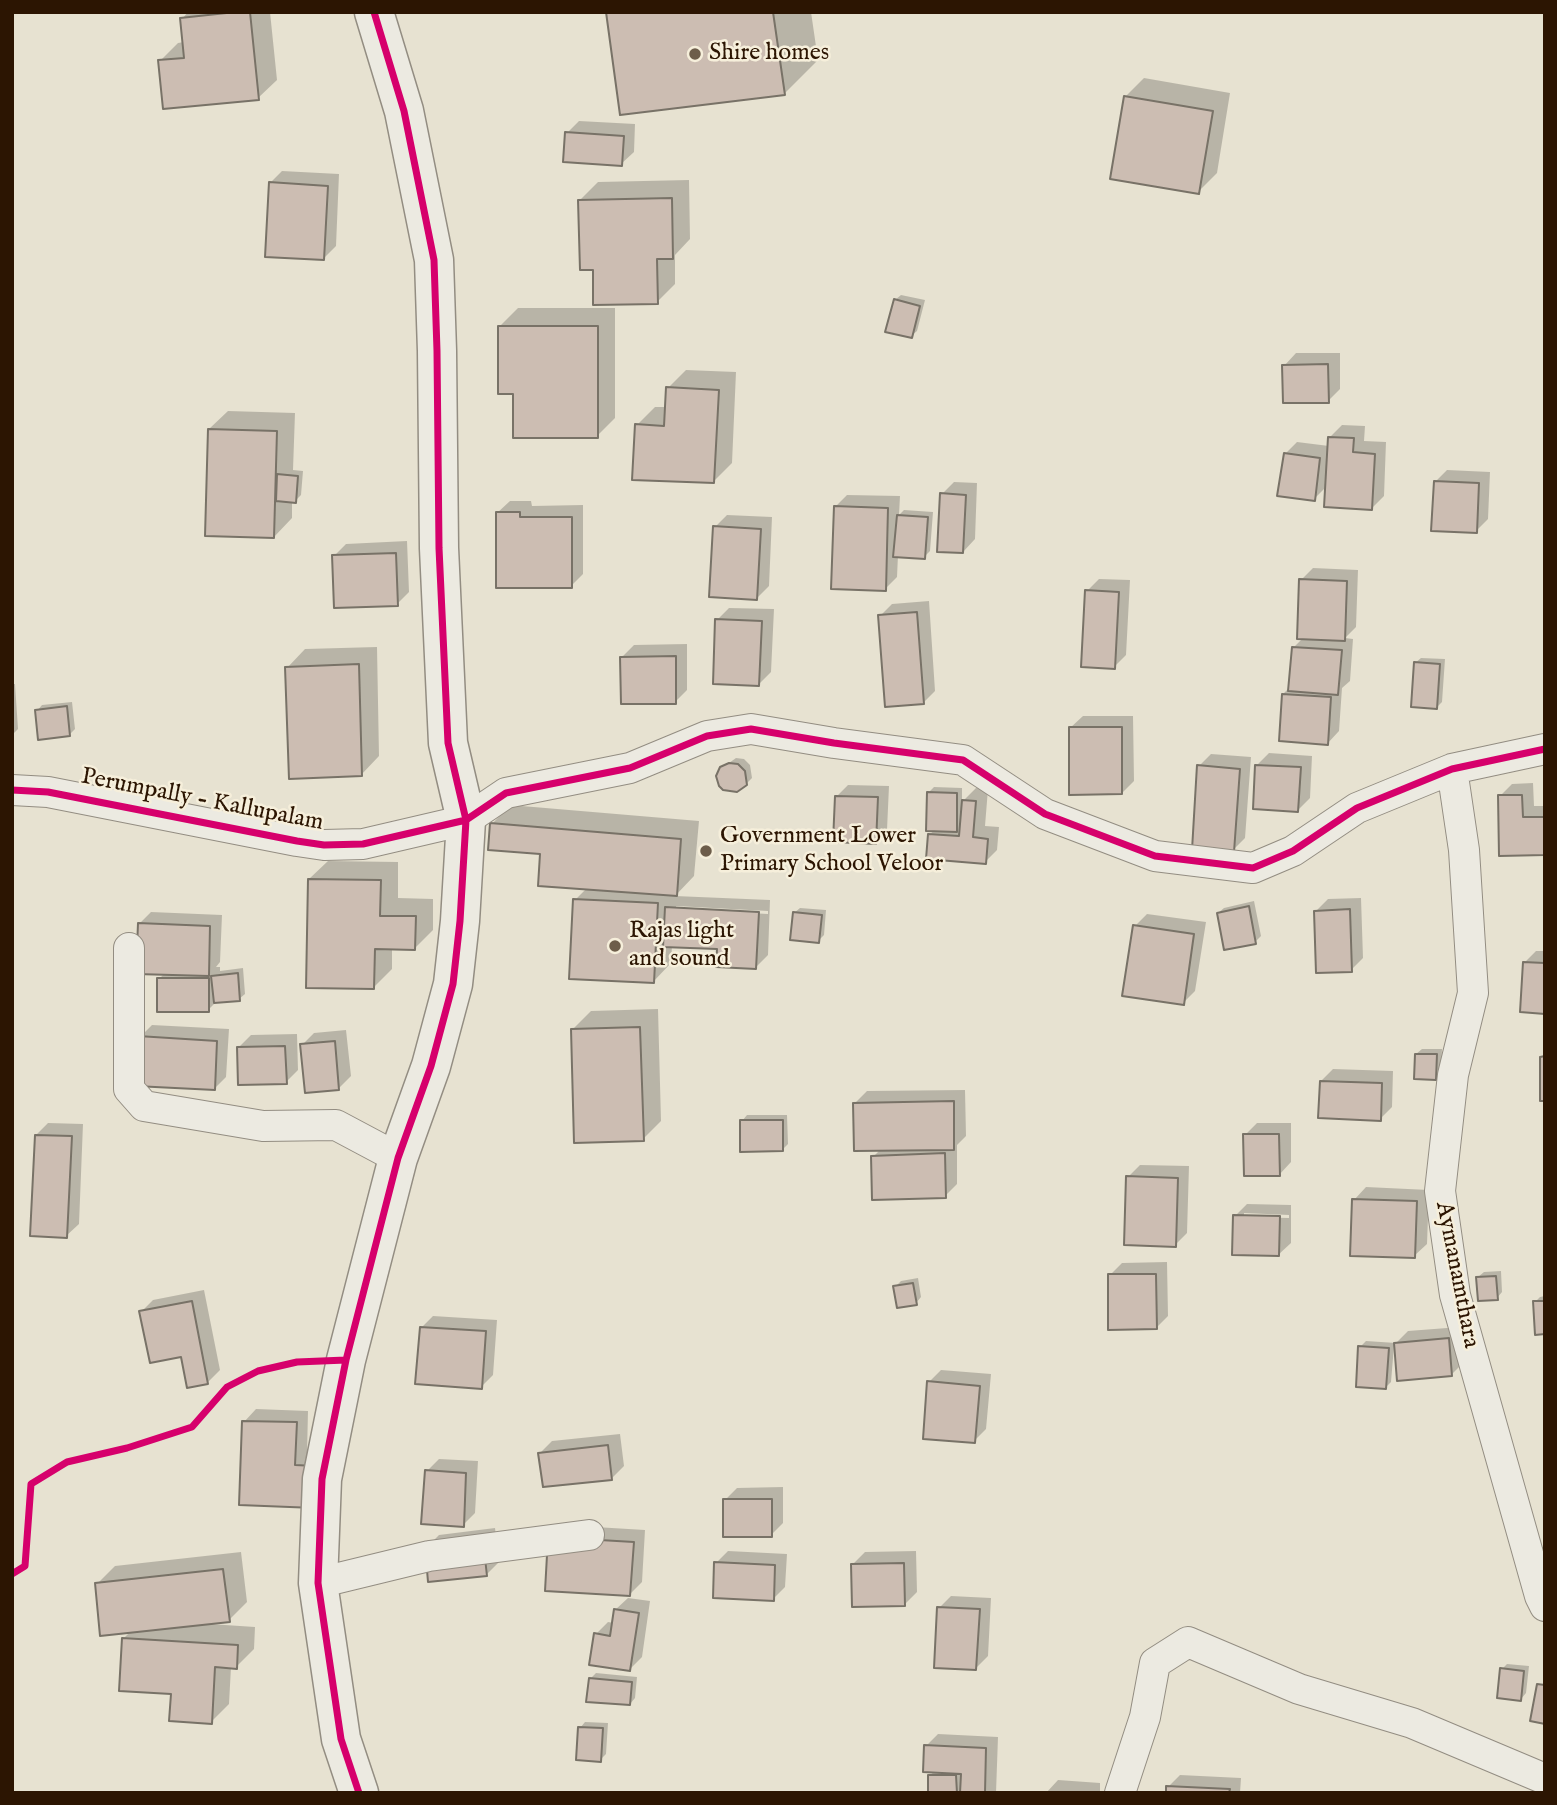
<!DOCTYPE html>
<html>
<head>
<meta charset="utf-8">
<style>
	body { margin:0 }
	#map { position:relative; width:1557px; height:1805px; overflow:hidden; background:#e7e2d1; font-family:"IM FELL English",serif }
	canvas { display:block }
	.frame { position:absolute; inset:0; border:14px solid #2c1502; pointer-events:none }
</style>
</head>
<body>
<div id="map">
<canvas width="1557" height="1805"></canvas>
<div class="frame"></div>
</div>
<script>
const ctx = document.querySelector('canvas').getContext('2d');
ctx.lineJoin = 'round';
function fillPath(path, color) {
  ctx.fillStyle = color;
  ctx.fill(path, 'evenodd');
}
function strokePath(path, color, width, dash) {
  ctx.strokeStyle = color;
  ctx.lineWidth = width;
  ctx.lineCap = dash ? 'butt' : 'round';
  ctx.setLineDash(dash || []);
  ctx.stroke(path);
}
function drawText(font, color, halo, rows, align = 'center') {
  ctx.font = font + ' "IM FELL English",serif';
  ctx.lineWidth = 5;
  ctx.setLineDash([]);
  ctx.textBaseline = 'middle';
  ctx.strokeStyle = halo;
  ctx.fillStyle = color;
  for (const [text, x, y, turn = 0] of rows) {
    ctx.save();
    ctx.translate(x, y);
    ctx.rotate((+turn || 0) * Math.PI / 180);
    ctx.textAlign = isNaN(turn) ? turn : align;
    if (halo) ctx.strokeText(text, 0, 0);
    ctx.fillText(text, 0, 0);
    ctx.restore();
  }
}
const shadow = new Path2D(`
	M188,12H270L277,80L258,98L160,61L178,43L184,42L182,19Z
	M608,12H811L818,60L784,94Z
	M1144,78L1230,93L1217,173L1198,192L1125,97Z
	M579,121L635,124L634,152L621,164L567,133Z
	M282,171L339,174L336,246L324,258L270,183Z
	M689,180L690,239L675,255V284L657,302L594,268L580,200L598,182Z
	M901,295L925,300L917,331L911,336L895,300Z
	M518,308H615V418L597,436L515,393L500,326Z
	M1296,353H1340V389L1328,401L1284,366Z
	M686,370L736,372L732,463L713,482L637,425L655,407H667L668,388Z
	M228,411L295,413L293,470L303,471L301,495L295,501H292V518L274,537L209,429Z
	M1342,425L1365,426L1364,441L1386,442L1384,496L1372,508L1326,487L1314,499L1285,454L1297,442L1329,446L1330,437Z
	M1447,470L1490,472L1488,519L1476,531L1435,482Z
	M954,482L977,483L975,539L963,552L942,494Z
	M847,495L900,496L899,515L904,510L933,512L930,551L924,557L898,555L897,577L885,589L835,507Z
	M510,501H531L532,506L583,505V574L571,586L497,513Z
	M727,515L772,517L769,586L757,598L715,527Z
	M407,541L409,592L397,604L334,556L346,544Z
	M1313,568L1358,570L1356,627L1345,638L1353,639L1350,681L1342,688L1339,731L1327,744L1283,694L1290,687L1293,648L1303,638L1301,580Z
	M1099,579L1130,580L1126,655L1114,667L1087,591Z
	M929,601L935,691L923,703L880,616L892,604Z
	M729,608L774,609L771,672L759,684L717,620Z
	M687,644V690L675,702L622,657L634,645Z
	M377,647L379,756L361,775L287,668L305,649Z
	M1421,658L1445,659L1442,702L1437,707L1415,663Z
	M12,684H15L18,729L12,735Z
	M72,702L75,729L70,734L37,711L42,705Z
	M1083,716H1133L1134,781L1122,793L1070,728Z
	M1269,753L1312,756L1310,798L1298,810L1257,765Z
	M1211,754L1251,757L1245,838L1233,850L1199,766Z
	M736,758L744,759L750,765L752,778L746,784L722,768Z
	M1533,783L1534,806H1545V853L1500,796L1512,784Z
	M848,785L889,786L887,830L875,842L836,797Z
	M934,787L962,788V802L976,788L988,789L985,826L999,827L997,850L985,862L930,834L935,830L928,793Z
	M510,805L699,821L694,876L675,896L770,900L768,955L756,967L719,948L672,945L671,963L653,982L575,900L587,888L542,852L492,824ZM676,906L768,911V914L676,909Z
	M328,861L398,862V898L433,899V930L415,948H392V969L374,987L309,879Z
	M1361,898L1363,958L1351,970L1316,911L1328,899Z
	M1254,901L1261,936L1255,942L1218,913L1224,908Z
	M800,908L826,910L824,935L818,941L794,913Z
	M151,912L222,915L220,962L216,967H220V971L243,968L245,994L239,999L217,1001L208,1010L159,979L165,973L139,924Z
	M1147,914L1206,922L1195,991L1183,1003L1135,926Z
	M1536,951H1545V1012L1524,963Z
	M658,1009L661,1121L643,1139L573,1029L591,1011Z
	M152,1025L229,1029L226,1077L214,1089L140,1037Z
	M346,1030L351,1076L339,1088L302,1045L314,1033Z
	M297,1034L298,1070L286,1082L239,1047L251,1035Z
	M1422,1049H1442L1441,1072L1436,1078L1416,1054Z
	M1333,1069L1393,1071L1392,1107L1380,1119L1321,1081Z
	M965,1090L966,1136L957,1145V1184L945,1196L873,1157L881,1149L855,1103L867,1091Z
	M747,1115H787L788,1144L782,1150L742,1121Z
	M48,1123L83,1124L79,1224L66,1236L36,1135Z
	M1257,1123H1291V1162L1279,1175L1245,1135Z
	M1140,1165L1189,1166L1187,1233L1175,1245L1128,1177Z
	M1366,1187L1429,1190L1427,1244L1414,1256L1354,1200Z
	M1247,1204L1291,1205V1243L1278,1255L1235,1216ZM1244,1213L1289,1215V1218L1244,1217Z
	M1167,1262L1168,1316L1156,1328L1110,1275L1122,1263Z
	M1501,1271L1502,1292L1497,1298L1478,1277L1484,1272Z
	M918,1278L921,1297L916,1303L895,1287L901,1281Z
	M204,1290L220,1370L208,1382L141,1312L153,1300Z
	M1545,1296V1333L1535,1302L1540,1297Z
	M433,1316L497,1320L493,1375L481,1387L421,1328Z
	M1460,1327L1463,1363L1451,1375L1394,1346L1391,1382L1386,1387L1360,1347L1366,1341L1396,1343L1408,1331Z
	M941,1370L991,1374L986,1429L974,1441L929,1382Z
	M256,1409L308,1411L307,1454H327L326,1494L244,1422Z
	M620,1434L624,1466L612,1478L540,1453L552,1441Z
	M439,1459L478,1461L475,1513L463,1525L427,1471Z
	M783,1487V1523L771,1535L725,1500L737,1488Z
	M562,1525L645,1530L642,1582L630,1594Z
	M495,1528L499,1562L487,1574L427,1547L439,1535Z
	M728,1551L787,1554L785,1587L773,1599L716,1563Z
	M916,1551L917,1592L905,1604L853,1564L865,1552Z
	M241,1552L247,1602L229,1620L210,1622V1624L255,1627L254,1649L236,1667H231L229,1704L211,1722L172,1692L123,1639L131,1631L97,1584L115,1566Z
	M951,1596L991,1598L988,1656L976,1668L939,1608Z
	M628,1598L650,1601L642,1657L630,1669L596,1634L608,1622L614,1623L615,1610Z
	M1507,1664L1529,1666L1526,1693L1521,1699L1502,1669Z
	M596,1673L637,1677L635,1698L630,1704L590,1679Z
	M585,1722L608,1723L606,1754L600,1760L580,1728Z
	M938,1734L998,1737L996,1793H929V1776L935,1771L926,1746Z
	M1180,1775L1241,1778L1240,1793H1168V1787Z
	M1058,1780L1100,1783V1793H1046Z
	M565,1792H603L602,1793H563Z`);
const building = new Path2D(`
	M236,12H250L259,100L163,109L158,60L184,58L180,18Z
	M606,12H773L785,95L620,115Z
	M1124,96L1213,111L1199,194L1110,179Z
	M565,132L624,136L622,166L563,162Z
	M269,182L328,186L324,260L265,257Z
	M672,198L673,259H657L658,304L593,305V270H580L578,200Z
	M894,299L920,306L912,338L885,332Z
	M498,326H598V438H513V394H498Z
	M1328,364L1329,403H1283L1282,365Z
	M666,387L719,390L714,483L632,480L635,424L664,426Z
	M208,429L277,431L274,538L205,536Z
	M1328,437L1354,438L1353,452L1375,454L1372,510L1324,507Z
	M1284,453L1320,458L1315,501L1277,496Z
	M277,474L298,476L296,503L276,501Z
	M1434,481L1479,483L1477,533L1431,531Z
	M940,493L966,495L963,553L937,552Z
	M834,506L888,508L886,591L831,589Z
	M496,512H520V517H572V588H496Z
	M897,515L928,517L925,559L893,557Z
	M713,526L761,529L757,600L709,597Z
	M396,553L398,606L334,608L332,555Z
	M1299,579L1347,581L1345,641L1297,639Z
	M1085,590L1119,592L1115,669L1081,667Z
	M917,612L924,704L885,707L878,615Z
	M715,619L762,621L759,686L713,684Z
	M1292,647L1342,650L1338,695L1288,691Z
	M676,656V704H621L620,657Z
	M1414,662L1440,664L1437,709L1411,707Z
	M359,664L362,776L289,779L285,667Z
	M1282,694L1331,697L1328,745L1279,741Z
	M67,706L70,736L38,740L35,710Z
	M1069,727H1122V794L1069,795Z
	M729,763L738,764L745,771L747,785L737,792L723,790L719,786L716,776L720,767Z
	M1197,765L1240,769L1234,852L1192,850Z
	M1255,765L1301,767L1298,812L1253,809Z
	M927,792L957,793V832L926,831Z
	M1498,795H1522L1523,817H1545V855L1499,856Z
	M835,796L878,797L876,844L833,842Z
	M962,800L976,801L973,837L988,839L986,864L926,859L928,834L959,836Z
	M490,823L681,839L677,896L538,886L540,854L488,850Z
	M308,879L381,880L380,916H416L415,950L375,949L374,989L306,988Z
	M573,899L658,903L654,983L569,979Z
	M1249,906L1256,944L1224,950L1217,913Z
	M665,907L759,912L756,969L716,967L717,949L663,947Z
	M1350,909L1352,972L1316,973L1314,911Z
	M793,912L822,915L819,943L790,940Z
	M138,923L210,926L209,976L136,974Z
	M1133,925L1194,934L1184,1005L1122,996Z
	M1523,962L1545,963V1014L1520,1012Z
	M238,973L240,1001L214,1003L211,976Z
	M157,978H209V1012H157Z
	M640,1027L644,1141L574,1143L571,1029Z
	M138,1036L217,1041L215,1090L135,1086Z
	M335,1041L339,1090L305,1093L300,1044Z
	M285,1046L287,1084L238,1085L237,1047Z
	M1415,1054H1437L1436,1080L1414,1079Z
	M1545,1056V1101H1540V1057Z
	M1320,1081L1382,1083L1381,1121L1318,1118Z
	M954,1101V1150L854,1151L853,1103Z
	M740,1120H783V1151L740,1152Z
	M1243,1134H1279L1280,1176H1244Z
	M35,1135L72,1136L67,1238L30,1236Z
	M945,1153L946,1198L872,1200L871,1156Z
	M1126,1176L1178,1178L1176,1247L1124,1245Z
	M1352,1199L1417,1201L1415,1258L1350,1256Z
	M1233,1215L1280,1216L1279,1256L1232,1255Z
	M1108,1274H1156L1157,1329L1108,1330Z
	M1496,1276L1498,1300L1478,1301L1476,1277Z
	M913,1283L917,1305L897,1308L893,1286Z
	M192,1301L208,1384L187,1388L181,1357L150,1363L139,1311Z
	M1533,1301H1545V1334L1535,1335Z
	M420,1327L486,1331L482,1389L415,1384Z
	M1449,1338L1452,1376L1397,1381L1394,1343Z
	M1358,1346L1389,1348L1386,1389L1356,1387Z
	M927,1381L980,1386L975,1443L923,1439Z
	M242,1421L297,1422L295,1465L316,1466L315,1508L239,1505Z
	M608,1445L612,1480L543,1487L538,1453Z
	M425,1470L466,1473L464,1527L421,1524Z
	M723,1499H772V1537H723Z
	M548,1537L634,1542L630,1596L545,1591Z
	M483,1540L487,1576L428,1582L425,1546Z
	M714,1562L775,1565L774,1601L713,1598Z
	M904,1563L905,1606L852,1607L851,1564Z
	M223,1569L230,1622L100,1636L95,1583Z
	M937,1607L980,1609L976,1670L934,1668Z
	M614,1609L639,1613L630,1671L589,1665L594,1633L610,1636Z
	M122,1638L238,1645L237,1669L215,1667L212,1724L169,1721L171,1694L119,1691Z
	M1500,1668L1524,1671L1521,1701L1497,1698Z
	M589,1678L632,1682L630,1705L586,1702Z
	M1537,1684L1545,1685V1724L1530,1721Z
	M578,1727L603,1728L601,1762L576,1760Z
	M924,1745L986,1748L985,1793H960L961,1774L923,1772Z
	M928,1775H956L957,1793H928Z
	M1166,1786L1230,1789L1229,1793H1166Z`);
const minor = new Path2D(`
	M1452,769L1464,850L1473,993L1453,1075L1440,1191L1455,1295L1540,1596L1545,1606
	M12,790L48,792L297,841L324,845L363,844L466,820L506,793L630,768L707,736L751,729L834,743L963,760L1045,814L1155,856L1253,868L1293,851L1357,808L1452,769L1545,749
	M129,948V1089L144,1106L263,1126L336,1125L398,1158
	M318,1583L429,1556L589,1535
	M1120,1793L1145,1717L1155,1663L1188,1642L1299,1689L1412,1723L1545,1779`);
const tertiary = new Path2D(`
	M359,1793L341,1739L318,1583L322,1479L346,1360L398,1158L431,1066L453,984L460,921L466,820L448,743L439,548L437,351L434,260L404,111L374,12`);
const cycleway = new Path2D(`
	M12,790L48,792L297,841L324,845L363,844L466,820L506,793L630,768L707,736L751,729L834,743L963,760L1045,814L1155,856L1253,868L1293,851L1357,808L1452,769L1545,749
	M12,1574L25,1566L31,1484L67,1462L127,1448L192,1427L227,1387L258,1371L297,1362L346,1360
	M359,1793L341,1739L318,1583L322,1479L346,1360L398,1158L431,1066L453,984L460,921L466,820L448,743L439,548L437,351L434,260L404,111L374,12`);
const markers = [
	[695,54,7,"#6d5d4a"],
	[706,851,7,"#6d5d4a"],
	[615,946,7,"#6d5d4a"]
];
const poiNames = [
	["Shire homes",709,54],
	["Government Lower",720,837],
	["Primary School Veloor",720,865],
	["Rajas light",629,932],
	["and sound",629,960]
];
const streetNames = [
	["Perumpally - Kallupalam",202,801,11],
	["Aymanamthara",1456,1275,79]
];
fillPath(shadow, '#0003');
fillPath(building, '#ccbdb2');
strokePath(building, '#787267', 2);
strokePath(minor, '#938d82', 32);
strokePath(tertiary, '#938d82', 41);
strokePath(minor, '#eceae1', 30);
strokePath(tertiary, '#eceae1', 38);
strokePath(cycleway, '#d6006c', 7);
for (const [x, y, r, color] of markers) {
  const dot = new Path2D();
  dot.arc(x, y, r, 0, 2 * Math.PI);
  ctx.fillStyle = color;
  ctx.fill(dot);
  strokePath(dot, '#f6efdb', 2.5);
}
drawText('24px', '#2c1502', '#f6efdb', poiNames, 'left');
drawText('24px', '#2c1502', '#f6efdb', streetNames);
</script>
</body>
</html>
